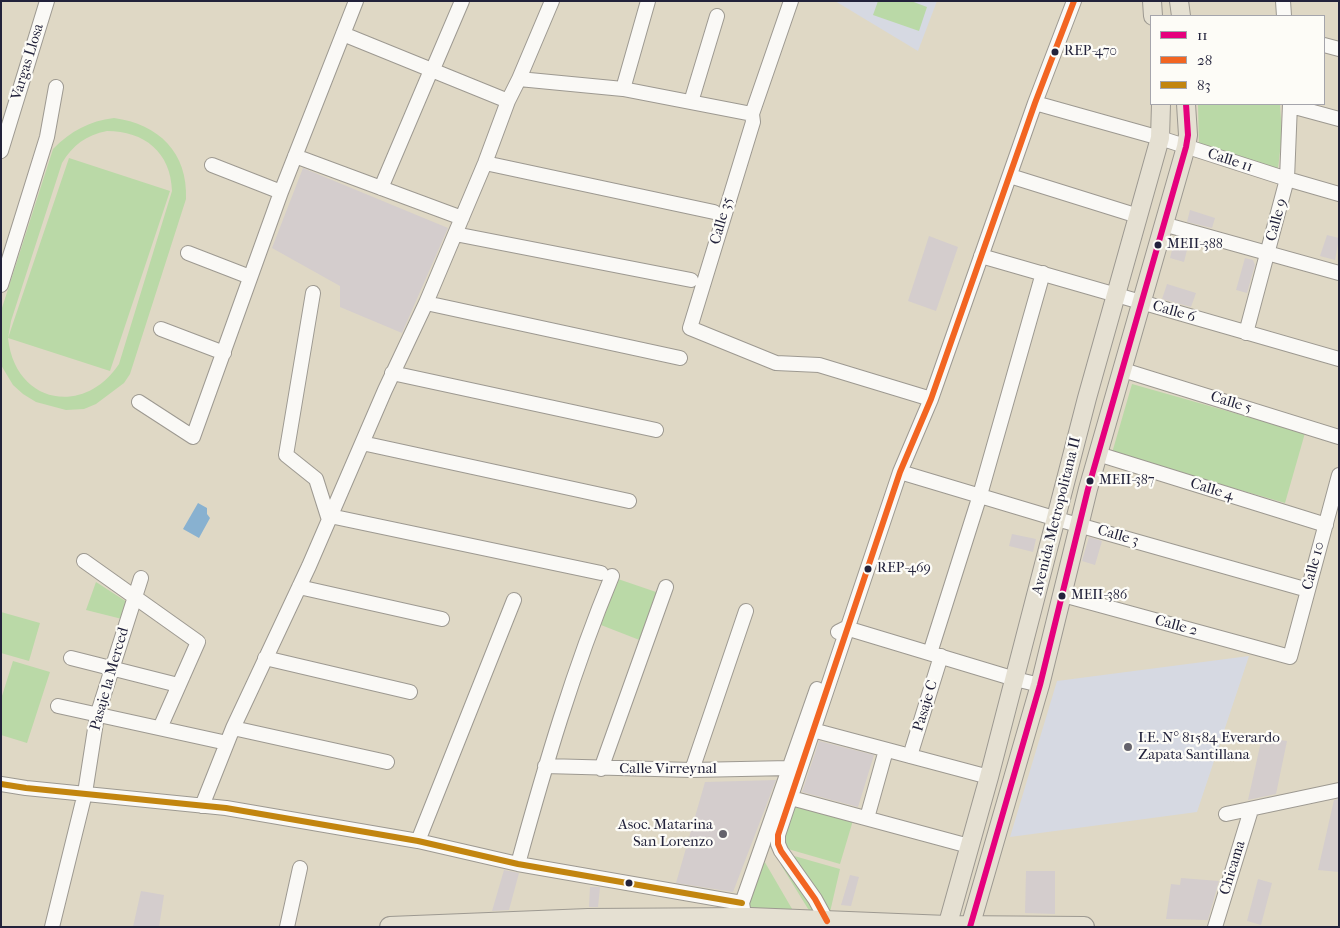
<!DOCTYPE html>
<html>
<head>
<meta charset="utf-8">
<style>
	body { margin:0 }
	#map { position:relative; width:1340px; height:928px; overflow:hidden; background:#dfd8c5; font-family:"IM FELL French Canon",serif }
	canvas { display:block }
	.frame { position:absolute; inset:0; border:2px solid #22223b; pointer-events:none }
	.legend { position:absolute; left:1150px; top:15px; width:175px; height:90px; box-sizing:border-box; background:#fdfcf7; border:1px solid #a5a5ac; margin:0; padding:6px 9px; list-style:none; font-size:15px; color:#22223b }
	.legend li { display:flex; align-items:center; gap:10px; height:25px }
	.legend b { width:25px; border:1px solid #a5a5ac }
</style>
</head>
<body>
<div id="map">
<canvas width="1340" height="928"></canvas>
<div class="frame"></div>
<ul class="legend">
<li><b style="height:6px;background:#e5007d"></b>11</li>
<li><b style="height:6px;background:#f26522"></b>28</li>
<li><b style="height:6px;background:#c2850f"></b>83</li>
</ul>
</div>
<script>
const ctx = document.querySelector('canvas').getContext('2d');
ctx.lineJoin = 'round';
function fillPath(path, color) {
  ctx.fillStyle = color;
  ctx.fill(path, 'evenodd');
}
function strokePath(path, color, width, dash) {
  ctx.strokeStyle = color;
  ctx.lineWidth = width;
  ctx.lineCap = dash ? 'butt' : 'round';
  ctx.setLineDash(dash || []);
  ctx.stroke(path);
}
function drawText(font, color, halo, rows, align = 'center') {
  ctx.font = font + ' "IM FELL French Canon",serif';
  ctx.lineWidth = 4.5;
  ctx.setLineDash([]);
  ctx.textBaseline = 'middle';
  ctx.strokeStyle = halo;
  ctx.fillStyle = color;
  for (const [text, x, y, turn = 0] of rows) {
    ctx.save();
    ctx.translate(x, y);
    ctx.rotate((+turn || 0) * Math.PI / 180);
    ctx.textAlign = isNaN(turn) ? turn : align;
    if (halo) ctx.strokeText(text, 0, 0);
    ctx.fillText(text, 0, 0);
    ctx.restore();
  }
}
const built = new Path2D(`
	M835,1H937L918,51Z
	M1249,656L1197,812L1010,837L1057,681Z`);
const green = new Path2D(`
	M878,1H911L927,7L919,31L873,15Z
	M1198,104H1280L1282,134L1278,169L1199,147Z
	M114,118C159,124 188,153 186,199L130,374L124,383L96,404L84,409L66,410L36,402L23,394L13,385L1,365V311L53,149C71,131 89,121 114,118ZM107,131C144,131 171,152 172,191L119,364C84,417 15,404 8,338L110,371L170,191L69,158L8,338L11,321L62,163C73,145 86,135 107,131Z
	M1132,384L1305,433L1285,503L1112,453Z
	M618,579L659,593L642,641L601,625Z
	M96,582L127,602L122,619L86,610Z
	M1,612L40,623L29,661L1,653Z
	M13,661L50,672L27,743L1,735V699Z
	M794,802L854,817L840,864L781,847Z
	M780,852L840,869L830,912H810L781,865Z
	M763,859L795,914H752L747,906Z`);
const water = new Path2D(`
	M198,503L207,508V514L210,518L199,538L183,529Z`);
const building = new Path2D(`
	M303,168L448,228L402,333L340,307V286L272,248Z
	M1190,210L1215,218L1212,228L1187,222Z
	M1327,235L1339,238L1335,260L1320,256Z
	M929,236L958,247L936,311L908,301Z
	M1175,238L1189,242L1184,262L1170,258Z
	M1245,258L1253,260L1255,265L1247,293L1236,290Z
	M1167,284L1196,293L1191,307L1162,299Z
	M1012,534L1036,539L1033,552L1009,546Z
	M1089,537L1102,541L1095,565L1082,561Z
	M1262,737L1287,741L1276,794L1248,800Z
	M819,741L874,755L858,807L802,792Z
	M776,780L733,892L676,883L705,782Z
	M1339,799V872L1318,870L1334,800Z
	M504,870L519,873L509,910L492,911Z
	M1026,871H1055V914L1025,913Z
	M850,875L859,877L851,906L841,905Z
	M1181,878L1219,881L1208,920L1166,919L1171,884L1180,885Z
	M1258,879L1272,883L1261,925L1247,921Z
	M590,887H600L598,907H589Z
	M141,891L164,895L159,927H133Z`);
const minor = new Path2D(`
	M791,1L752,114L753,122L690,328L776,363L819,365L931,399
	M1283,1L1284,16
	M343,34L508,101L519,79L623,89L752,114
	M1324,45L1339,49
	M433,69L462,1
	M519,79L552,1
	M623,89L648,1
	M691,102L717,16
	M1035,103L1160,138L1287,179L1339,194
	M1291,106L1339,119
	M1,151L47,1
	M295,156L462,218
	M485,163L714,212
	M212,165L281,192
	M1010,176L1138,216
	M381,188L429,75
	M1163,224L1339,273
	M455,234L691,280
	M188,253L250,277
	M981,256L1339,359
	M1,285L47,137L56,87
	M313,293L286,455L316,479L329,520
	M426,303L680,358
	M161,329L224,353
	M1246,333L1287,179L1290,104
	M1123,370L1339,437
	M392,373L656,430
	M139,402L193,437L281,192L356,1
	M362,443L629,501
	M1098,454L1326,525
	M900,472L1057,519L1308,590
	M330,516L601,573
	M84,561L198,642L160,728
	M299,587L442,619
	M1063,595L1290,657L1339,475
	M838,632L846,628L1015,679L1040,685
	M930,653L980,495L1043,273
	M71,658L178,685
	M265,658L410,692
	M58,706L227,743
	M233,728L387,762
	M805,728L989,777
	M910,756L941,656
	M545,766L692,770L790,768
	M601,769L666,587
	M692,770L746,611
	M1,784L26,788L226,808L418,841L518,864L742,903
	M791,798L969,846
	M202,806L233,728L309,566L385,390L426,303L485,163L508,101
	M1226,814L1339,790
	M867,818L886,750
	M418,841L514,600
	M518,864C545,766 573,670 612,576
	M743,909L742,903L817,689
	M827,921L815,899L781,851L778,844V835L900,472L931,399L1035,103L1074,1
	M52,927L85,793L97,716L141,578
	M287,927L300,868
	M1215,927L1251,810`);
const major = new Path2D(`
	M1152,1L1153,16
	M1179,1L1181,16
	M947,927L989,777L1087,398L1160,138L1161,104
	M970,927L1040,685L1088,489L1186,147L1188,135L1186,104`);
const highway = new Path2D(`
	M390,927L588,919L750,918L947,926L1084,927`);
const bus1 = new Path2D(`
	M970,927L1040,685L1088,489L1186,147L1188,135L1186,104`);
const bus2 = new Path2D(`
	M827,921L815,899L781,851L778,844V835L900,472L931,399L1035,103L1074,1`);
const bus3 = new Path2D(`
	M1,784L26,788L226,808L418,841L518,864L742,903`);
const markers = [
	[1055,52,4.5,"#22223b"],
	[1158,245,4.5,"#22223b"],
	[1090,481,4.5,"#22223b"],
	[868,569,4.5,"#22223b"],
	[1062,596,4.5,"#22223b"],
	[1128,747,5,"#64626b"],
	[723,834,5,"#64626b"],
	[629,883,4.5,"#22223b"]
];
const busNames = [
	["REP-470",1064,52],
	["MEII-388",1167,245],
	["MEII-387",1099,481],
	["REP-469",877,569],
	["MEII-386",1071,596]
];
const streetNames = [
	["Vargas Llosa",28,62,-73],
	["Calle 11",1230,161,18],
	["Calle 9",1277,220,-75],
	["Calle 35",722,221,-74],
	["Calle 6",1174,312,16],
	["Calle 5",1231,403,17],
	["Calle 4",1212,490,17],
	["Avenida Metropolitana II",1057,516,-76],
	["Calle 3",1118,536,16],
	["Calle 10",1314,566,-75],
	["Calle 2",1176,626,15],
	["Pasaje la Merced",110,679,-74],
	["Pasaje C",926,706,-73],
	["Calle Virreynal",668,769],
	["Chicama",1233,868,-73]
];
const poiNames = [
	["I.E. N° 81584 Everardo",1138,738],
	["Zapata Santillana",1138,755],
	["Asoc. Matarina",713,825,"right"],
	["San Lorenzo",713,842,"right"]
];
fillPath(built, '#d6d9e2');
fillPath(green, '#bad9a7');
fillPath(water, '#88b1d0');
fillPath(building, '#d4cdcd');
strokePath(minor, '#9d9991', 16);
strokePath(major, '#9d9991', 20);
strokePath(highway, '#9d9991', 22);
strokePath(minor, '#faf9f6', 14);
strokePath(major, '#e5e0d2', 18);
strokePath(highway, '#e5e0d2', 20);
strokePath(bus1, '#e5007d', 6);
strokePath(bus2, '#f26522', 6);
strokePath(bus3, '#c2850f', 6);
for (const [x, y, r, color] of markers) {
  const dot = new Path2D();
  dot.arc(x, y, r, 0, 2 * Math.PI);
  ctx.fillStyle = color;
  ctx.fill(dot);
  strokePath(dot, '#fdfcf7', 2);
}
drawText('14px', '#22223b', '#fdfcf7', busNames, 'left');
drawText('15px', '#22223b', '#fdfcf7', streetNames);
drawText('15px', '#22223b', '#fdfcf7', poiNames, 'left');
</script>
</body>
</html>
